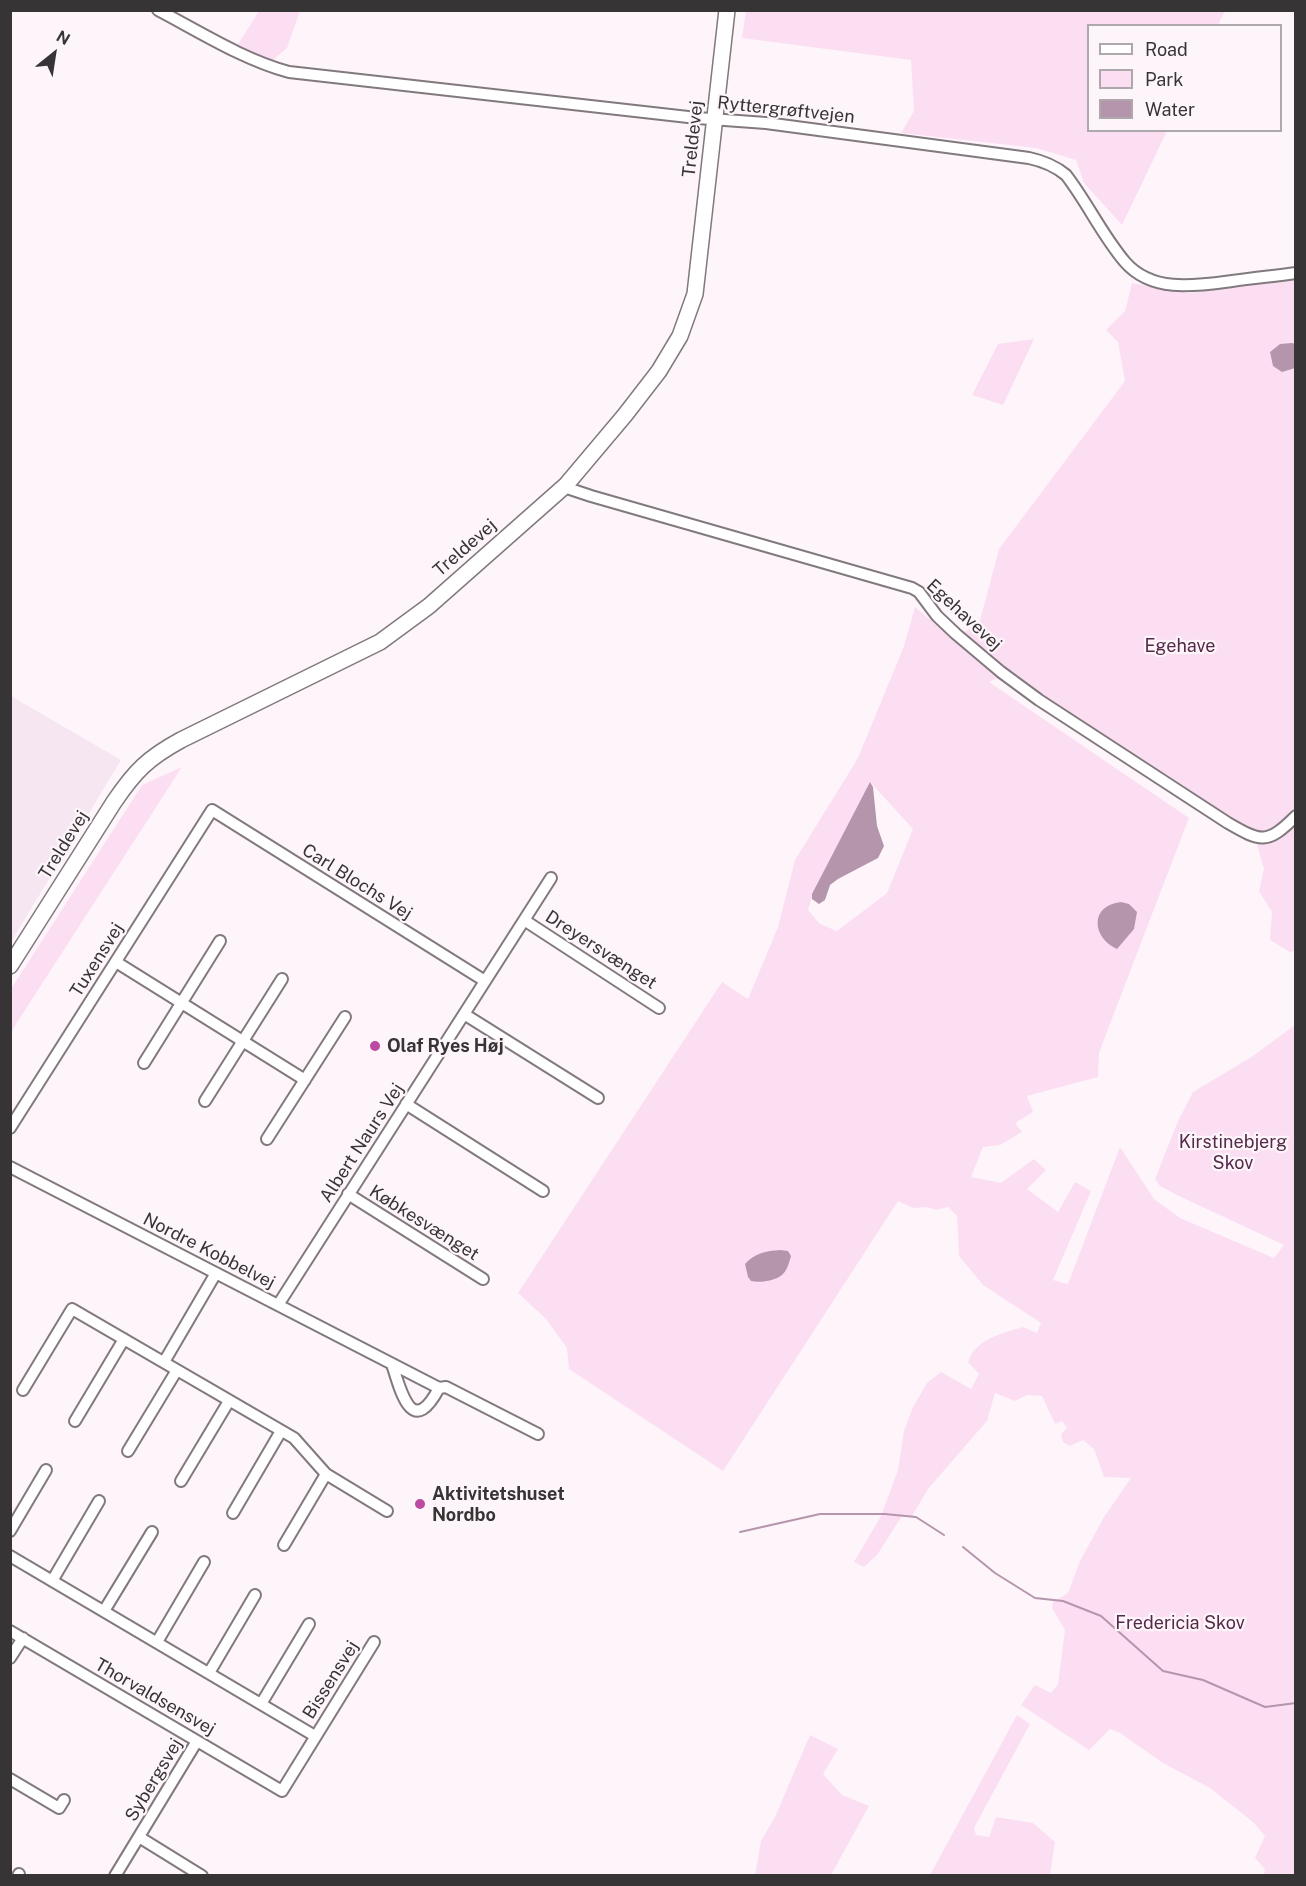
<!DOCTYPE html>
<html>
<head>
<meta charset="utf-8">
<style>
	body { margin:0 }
	#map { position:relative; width:1306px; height:1886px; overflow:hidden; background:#fef5fb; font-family:"Public Sans",sans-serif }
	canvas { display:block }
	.frame { position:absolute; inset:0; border:12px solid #373436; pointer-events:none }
	.legend { position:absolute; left:1087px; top:24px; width:195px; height:108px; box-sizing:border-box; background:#fef5fb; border:2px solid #aea8ac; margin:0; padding:8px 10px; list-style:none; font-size:18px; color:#373436 }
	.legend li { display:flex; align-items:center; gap:12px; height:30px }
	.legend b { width:30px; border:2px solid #aea8ac }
	.north { position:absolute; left:24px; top:24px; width:60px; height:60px; -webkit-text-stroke:4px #fef5fb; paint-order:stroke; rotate:30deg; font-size:16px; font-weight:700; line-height:24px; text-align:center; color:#373436 }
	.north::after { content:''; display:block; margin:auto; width:21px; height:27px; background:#373436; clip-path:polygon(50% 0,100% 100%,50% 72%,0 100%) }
</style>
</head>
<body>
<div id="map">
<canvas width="1306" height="1886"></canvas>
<div class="frame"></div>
<ul class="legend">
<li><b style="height:8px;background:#fff"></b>Road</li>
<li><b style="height:16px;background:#fcdef2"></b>Park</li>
<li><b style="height:16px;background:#b595ab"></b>Water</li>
</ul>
<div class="north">N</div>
</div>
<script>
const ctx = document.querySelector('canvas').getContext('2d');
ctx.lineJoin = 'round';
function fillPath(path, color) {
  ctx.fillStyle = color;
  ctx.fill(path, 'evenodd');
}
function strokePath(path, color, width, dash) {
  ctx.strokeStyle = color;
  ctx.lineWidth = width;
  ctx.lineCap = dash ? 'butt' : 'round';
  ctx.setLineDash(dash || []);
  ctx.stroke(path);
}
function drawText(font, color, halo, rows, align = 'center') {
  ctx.font = font + ' "Public Sans",sans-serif';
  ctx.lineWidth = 4.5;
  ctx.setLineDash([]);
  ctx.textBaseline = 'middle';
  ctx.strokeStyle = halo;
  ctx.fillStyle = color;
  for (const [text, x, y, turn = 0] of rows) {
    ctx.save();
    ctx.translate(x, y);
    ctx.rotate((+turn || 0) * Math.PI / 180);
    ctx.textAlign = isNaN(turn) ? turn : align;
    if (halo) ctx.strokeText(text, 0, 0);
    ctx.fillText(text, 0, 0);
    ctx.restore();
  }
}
const built = new Path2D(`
	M11,696L121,760L11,942Z`);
const green = new Path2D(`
	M259,11H300L287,48L273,60L237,46Z
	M746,11V10L1225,11L1218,25L1088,26V130L1167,131L1122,225L1084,183L1076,160L1036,148L901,133L914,111L911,60L742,38Z
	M1295,277V951L1290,952L1270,940L1272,912L1259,891L1264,869L1253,832L1180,783L1065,711L1012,671L989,682L1189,818L1108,1029L1099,1053L1098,1077L1027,1096L1033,1112L1015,1123L1022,1132L1000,1145L983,1147L971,1177L1001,1183L1034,1159L1046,1170L1027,1189L1058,1212L1075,1182L1091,1191L1053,1280L1068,1284L1120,1147L1154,1199L1180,1218L1274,1258L1284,1245L1179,1196L1160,1186L1155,1179L1178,1121L1193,1092L1253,1056L1295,1025V1875H1263L1265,1869L1255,1858L1265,1836L1253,1822L1210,1788L1163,1763L1120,1733L1110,1729L1089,1750L1021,1705L1035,1685L1051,1693L1058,1684L1065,1630L1052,1608L1053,1602L1068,1593L1080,1561L1104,1517L1131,1478L1104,1477L1094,1449L1083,1440L1070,1446L1063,1442L1061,1434L1067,1428L1062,1421L1055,1424L1042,1396L1027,1395L1015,1401L995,1393L987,1421L928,1489L912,1516H902L877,1555L864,1567L854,1562L881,1516L898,1470L904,1431L913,1407L927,1383L941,1372L971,1389L979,1374L968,1362C975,1339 1003,1333 1023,1327L1037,1333L1041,1323L983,1285L959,1256L957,1216L948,1207L936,1210L927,1207L913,1208L898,1201L723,1471L569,1369L567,1348L546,1319L518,1293L722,982L748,999L778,927L795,860L858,758L904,646L915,607L952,638L979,624L999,549L1125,381L1118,342L1106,330L1125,311L1132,283L1188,293ZM871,783L913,829L887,893L837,931L820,924L808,910L813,894Z
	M1034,339L1003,405L972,395L998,344Z
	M182,767L16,1024L11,1033V989L142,785Z
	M1017,1715L1030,1724L974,1828L976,1835L989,1837L996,1817L1033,1823L1055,1842L1050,1875H930Z
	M810,1735L838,1749L823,1774L842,1795L869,1806L831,1875H755L761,1841L775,1817Z`);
const water = new Path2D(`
	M1292,343L1295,344V368L1282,372L1273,366L1270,352L1280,344Z
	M870,782L873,787L877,826L884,846L878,858L838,879L830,885L825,900L819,904L812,899V894Z
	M1121,902L1129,904L1137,912L1134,929L1117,949C1091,937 1090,905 1121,902Z
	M780,1250L788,1251L791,1256C789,1263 787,1271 782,1275C775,1281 760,1283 751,1281L748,1277L745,1264C755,1253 766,1251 780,1250Z`);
const stream = new Path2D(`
	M740,1532L820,1514H885L916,1517L944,1535
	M963,1547L995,1573L1035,1598L1063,1601L1101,1616L1163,1671L1203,1680L1265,1707L1296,1703`);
const street = new Path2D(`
	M158,10C200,32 244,60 289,72L697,118L766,123L1029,158C1043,161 1054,165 1066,175C1087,202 1102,235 1125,262C1152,293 1195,286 1232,281C1253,278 1274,276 1296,273
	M566,485L570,489L591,496L912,588L919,592L937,616L956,634L1001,672L1039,700L1228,823C1261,842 1267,845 1296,816
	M524,920L659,1008
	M116,962L305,1080
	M464,1014L598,1098
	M144,1063L220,941
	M205,1101L282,979
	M406,1104L543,1191
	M10,1128L212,810L485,981
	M267,1139L345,1017
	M10,1167C153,1240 296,1314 439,1388C412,1439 401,1392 392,1364
	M348,1194L483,1279
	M278,1305L551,878
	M164,1362L216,1273
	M439,1388L446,1387L538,1434
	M23,1390L72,1309L294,1438L326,1474L284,1545
	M75,1421L124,1339
	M128,1451L177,1370
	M326,1474L387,1511
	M181,1481L229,1401
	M233,1513L281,1431
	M10,1531L46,1470
	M10,1556L315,1736
	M52,1581L99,1501
	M104,1611L152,1532
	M10,1631L282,1791L374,1642
	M157,1642L204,1562
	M10,1658L23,1638
	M209,1673L255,1595
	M261,1704L309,1624
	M10,1779L59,1808L64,1800
	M139,1837L202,1876
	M18,1876L19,1874
	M115,1876L197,1741`);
const secondary = new Path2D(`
	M10,966L114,802C135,771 148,758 181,740L380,642L429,606L566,485L625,415L659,371L680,336L695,294L727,10`);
const markers = [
	[375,1046,6,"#bc49a2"],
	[420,1504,6,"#bc49a2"]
];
const streetNames = [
	["Ryttergrøftvejen",786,110,6],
	["Treldevej",693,139,-84],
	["Treldevej",465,548,-41],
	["Egehavevej",964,615,43],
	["Treldevej",64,845,-58],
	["Carl Blochs Vej",357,882,32],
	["Dreyersvænget",601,950,33],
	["Tuxensvej",97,960,-58],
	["Albert Naurs Vej",362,1143,-57],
	["Købkesvænget",424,1223,32],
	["Nordre Kobbelvej",209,1251,27],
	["Bissensvej",331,1680,-58],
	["Thorvaldsensvej",155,1697,30],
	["Sybergsvej",154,1780,-59]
];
const parkNames = [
	["Egehave",1180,646],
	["Kirstinebjerg",1233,1142],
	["Skov",1233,1163],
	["Fredericia Skov",1180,1623]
];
const poiNames = [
	["Olaf Ryes Høj",387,1046],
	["Aktivitetshuset",432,1494],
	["Nordbo",432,1515]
];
fillPath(built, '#f6e6f1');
fillPath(green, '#fcdef2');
fillPath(water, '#b595ab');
strokePath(stream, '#b595ab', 2);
strokePath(street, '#81797e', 14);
strokePath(secondary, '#81797e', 18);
strokePath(street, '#fff', 10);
strokePath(secondary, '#fff', 15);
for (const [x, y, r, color] of markers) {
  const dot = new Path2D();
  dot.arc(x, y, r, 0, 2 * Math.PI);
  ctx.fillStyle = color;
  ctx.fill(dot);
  strokePath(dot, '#fef5fb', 2);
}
drawText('18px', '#373436', '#fef5fb', streetNames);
drawText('18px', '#542949', '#fef5fb', parkNames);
drawText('bold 18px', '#373436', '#fef5fb', poiNames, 'left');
</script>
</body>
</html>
